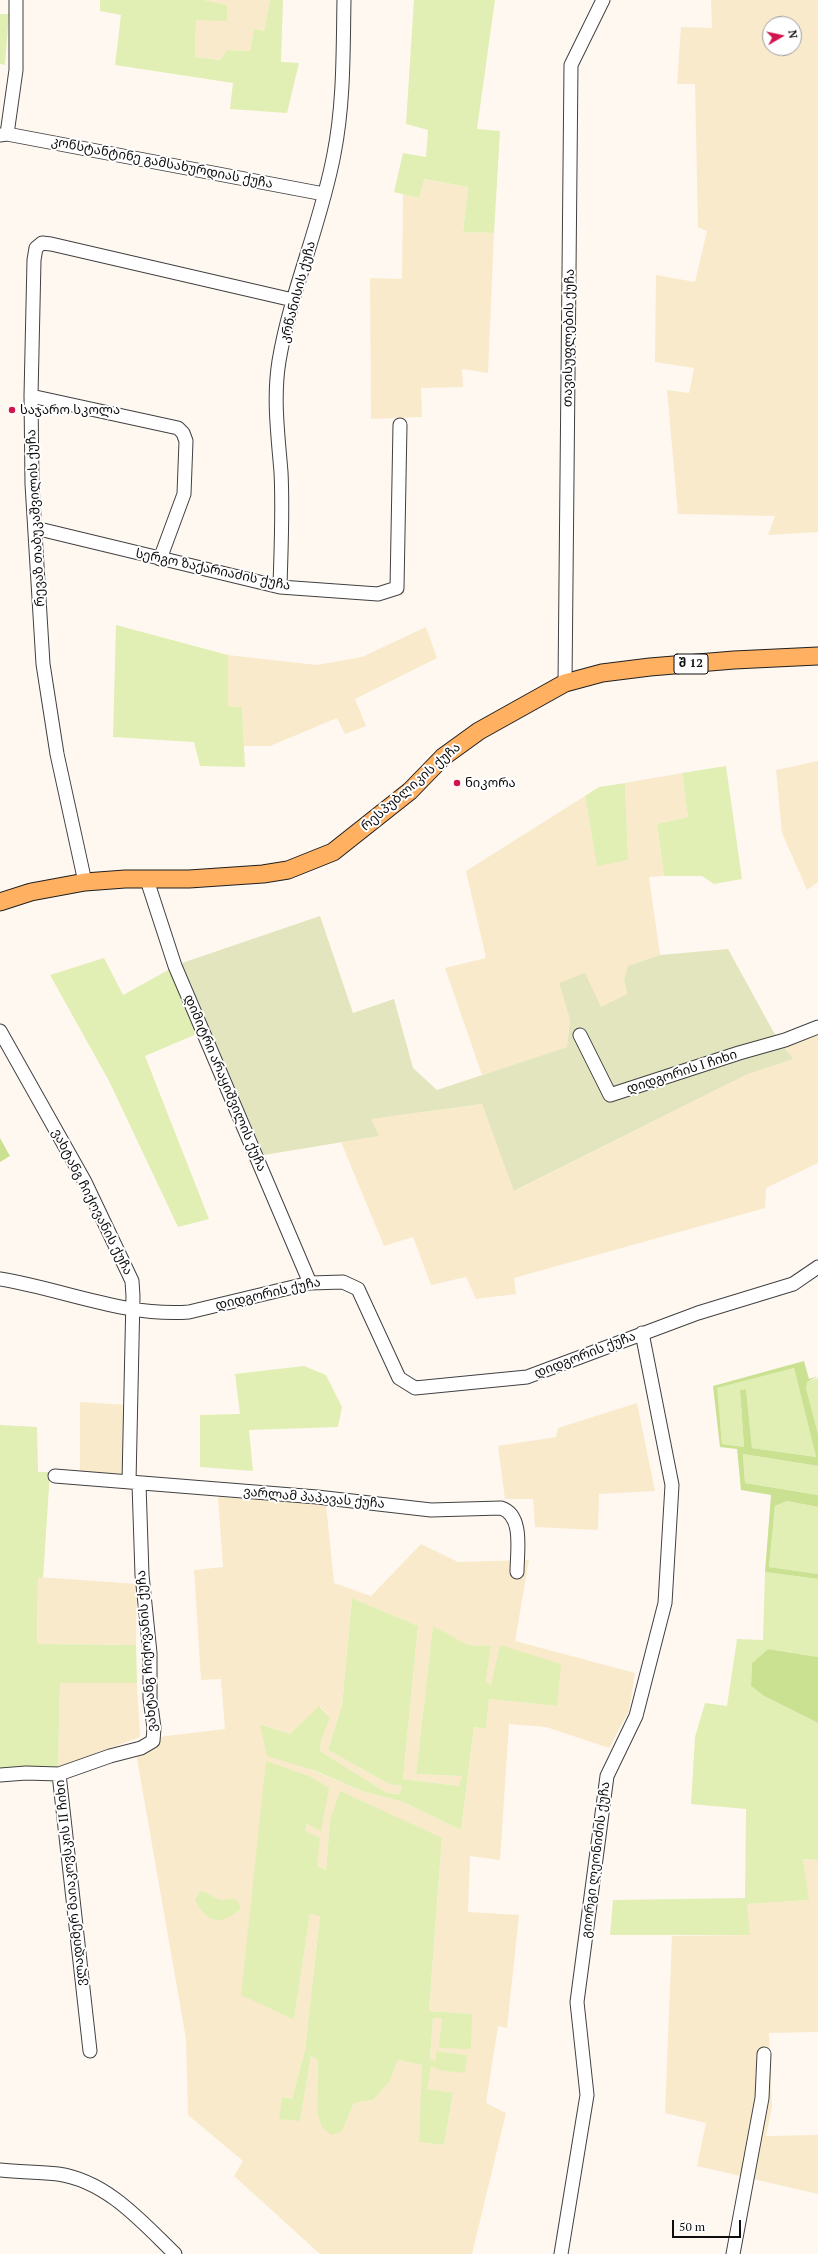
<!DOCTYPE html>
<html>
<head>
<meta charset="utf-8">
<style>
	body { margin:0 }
	#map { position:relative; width:818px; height:2254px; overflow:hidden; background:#fff8f0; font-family:"PT Serif",serif }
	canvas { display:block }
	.north { position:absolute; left:762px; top:16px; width:40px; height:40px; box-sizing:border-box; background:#fff; border:1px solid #9f9f9f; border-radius:50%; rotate:81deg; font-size:11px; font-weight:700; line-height:16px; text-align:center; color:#0e0e0e }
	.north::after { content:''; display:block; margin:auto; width:14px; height:18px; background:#cf164e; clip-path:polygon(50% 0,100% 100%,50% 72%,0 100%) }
	.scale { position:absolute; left:672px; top:2220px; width:69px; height:18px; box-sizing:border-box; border:2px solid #0e0e0e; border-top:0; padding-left:5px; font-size:12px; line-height:14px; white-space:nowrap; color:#0e0e0e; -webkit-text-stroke:3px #fff; paint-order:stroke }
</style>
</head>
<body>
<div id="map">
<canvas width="818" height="2254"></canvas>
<div class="north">N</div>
<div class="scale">50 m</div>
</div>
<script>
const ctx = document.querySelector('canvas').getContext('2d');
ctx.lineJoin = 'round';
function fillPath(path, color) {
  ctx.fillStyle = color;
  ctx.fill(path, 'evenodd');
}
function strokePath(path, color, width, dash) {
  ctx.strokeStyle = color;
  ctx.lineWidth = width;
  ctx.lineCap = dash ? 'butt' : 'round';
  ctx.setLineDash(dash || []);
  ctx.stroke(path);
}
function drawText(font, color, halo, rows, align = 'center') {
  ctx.font = font + ' "PT Serif","Noto Sans Georgian",serif';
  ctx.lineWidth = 4;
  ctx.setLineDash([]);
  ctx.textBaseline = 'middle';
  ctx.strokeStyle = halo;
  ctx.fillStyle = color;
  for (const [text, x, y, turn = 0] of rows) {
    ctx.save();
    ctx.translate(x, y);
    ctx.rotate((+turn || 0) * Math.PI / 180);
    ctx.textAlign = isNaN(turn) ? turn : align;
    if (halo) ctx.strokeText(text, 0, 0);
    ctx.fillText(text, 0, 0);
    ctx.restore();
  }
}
const farmland = new Path2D(`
	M204,0H270L264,31L254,30L250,51L227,50L220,60L195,57L196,20H227V5Z
	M711,0H818V532L768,535L775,516L678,514L667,390L689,393L694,368L655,362L656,275L695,282L707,231L698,227L695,84H677L681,27L712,28ZM770,24H794V48H770Z
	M423,179L468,187L463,232L494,233L488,373L462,369L463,387L421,388L422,417L371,419L370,278L402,279L403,194L419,198Z
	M426,627L437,658L355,699L366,726L345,734L337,718L270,746H244L242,707L228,706V655L317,665L362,657Z
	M818,761V882L807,890L782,833L776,770Z
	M682,773L688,817L657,824L664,876L649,877L660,955L628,966L624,979L627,994L601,1007L559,983L570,1020L567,1047L482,1075L445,968L486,958L466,871L585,796L597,865L628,860L625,783Z
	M818,1031V1163L766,1188L765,1208L514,1278L516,1294L476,1299L466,1277L431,1285L413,1237L384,1246L341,1142L378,1136L370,1119L482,1104L515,1191L748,1074L792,1059L784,1044Z
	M80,1402L127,1405L126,1478L80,1474Z
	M637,1403L655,1491L599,1494L598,1530L535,1527L533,1499H505L498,1446L556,1437L558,1428Z
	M218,1497L326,1504L334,1583L371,1596L421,1544L458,1562L529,1560L515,1641L635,1673L629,1711L609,1748L546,1727L509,1724L500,1860L470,1856L468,1912L519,1915L507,2028L498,2026L486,2103L506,2113L472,2254H320L234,2176L243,2161L188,2115L186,2039L136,1753L158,1737L225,1729L221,1679L201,1680L194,1570L223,1567ZM352,1598L418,1626L403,1779L460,1786L462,1776L416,1774L433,1627L468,1645L491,1646L486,1681L491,1685L557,1706L489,1699L486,1729L474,1727L461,1830L403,1802L362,1791L300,1765L261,1724L290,1734L320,1706L330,1718L321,1741L320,1751L387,1793L400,1794L402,1786L389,1784L328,1750L342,1705ZM309,1776L321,1830L307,1824L305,1831L317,1866L326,1870L330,1821L442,1839L429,2011L471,2014L443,2018H433L430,2059L435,2062L436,2051L467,2055L439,2070L431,2066L426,2089L453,2094L444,2145L419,2142L423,2065L398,2060L390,2081L373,2100L354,2103L342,2131L317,2112L318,2059L311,2056L300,2121L282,2097L292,2099L305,2050L320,1915L310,1914L294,2020L242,1995ZM201,1890L220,1900H195Z
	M38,1577L137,1584L136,1645L37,1644Z
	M60,1683H137L140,1737L58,1767Z
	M803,1859L818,1860V2032L769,2033L772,2107L766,2136L818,2135V2194L697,2166L706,2123L665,2113L672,1936L749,1935L747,1904L808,1900Z`);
const green = new Path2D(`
	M100,0H204L227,5V21L196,20L195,57L220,60L227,50L250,51L254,29L264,31L270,0H283L281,62L299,63L287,113L230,109L233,83L115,65L121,15L100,11Z
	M414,0H495L477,129L500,131L494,233L463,232L468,187L424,179L419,198L394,192L403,153L426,157L428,130L406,124Z
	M0,14H9L5,65L0,64Z
	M116,625L228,655V706L242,707L245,767L200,766L194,742L113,737Z
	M726,766L742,879L714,884L702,876H664L657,824L688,817L682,773Z
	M625,783L628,860L597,866L585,796L599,787Z
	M104,958L123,995L170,969L199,1033L145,1056L209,1219L178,1227L109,1081L50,975Z
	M304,1366L326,1375L342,1407L338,1427L249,1430L253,1471L200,1467V1415L240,1414L235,1374Z
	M794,1368L816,1457L752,1448L746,1389L740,1390L744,1447L722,1444L716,1388Z
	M818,1378V1434L806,1388V1382Z
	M0,1425L37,1427L38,1472H50L43,1578L38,1577L37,1644L136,1645L137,1683H60L58,1767L0,1771Z
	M743,1454L818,1466V1495L745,1483Z
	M787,1501L818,1507V1574L769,1567L775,1506Z
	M765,1572L818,1579V1657L768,1649L752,1663L751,1686L764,1696L818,1723V1860L803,1859L809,1900L747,1904L750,1935H610L613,1900L745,1898L746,1809L691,1804L695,1737L705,1703L727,1706L737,1639L763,1640Z
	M352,1598L418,1626L403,1779L459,1786L462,1776L416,1774L433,1626L468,1645L491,1646L486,1681L491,1685L500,1645L561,1664L557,1706L489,1699L486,1729L474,1727L461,1830L403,1802L362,1791L313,1770L267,1756L260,1724L290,1734L319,1706L330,1718L321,1741L320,1751L387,1793L400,1794L402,1786L389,1784L328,1750L342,1705Z
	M266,1761L309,1776L329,1788L321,1831L307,1824L305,1831L320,1838L317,1866L326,1870L330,1821L340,1791L442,1838L429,2011L472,2014L471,2049L439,2048L442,2018H433L430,2059L435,2061L436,2051L467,2055L465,2073L439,2070L431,2066L427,2089L453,2093L444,2145L419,2142L422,2065L398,2060L390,2081L373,2100L354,2103L342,2131L331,2135L322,2127L317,2112L318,2060L311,2056L300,2121L279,2119L282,2097L292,2099L305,2050L320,1916L310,1914L294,2020L241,1995Z
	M201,1890L220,1900L236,1899L241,1908C222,1927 207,1923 195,1900Z`);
const forest = new Path2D(`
	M0,1138L10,1156L0,1162Z
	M804,1361L809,1379L818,1376L807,1382L806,1388L818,1434V1466L743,1454L745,1483L818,1495V1507L787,1501L775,1506L769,1567L818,1574V1579L765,1572L771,1495L741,1490L737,1449L720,1447L713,1386ZM794,1368L816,1457L752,1448L746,1389L740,1390L744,1447L722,1444L717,1388Z
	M768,1649L818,1657V1723L764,1696L751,1686L752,1663Z`);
const cemetery = new Path2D(`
	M320,916L353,1013L394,999L413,1068L437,1090L567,1047L570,1020L559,983L585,973L601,1007L627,994L624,979L628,966L660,955L728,949L773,1031L793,1059L748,1074L514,1191L482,1104L371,1119L379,1136L264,1155L182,963Z`);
const minor = new Path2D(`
	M7,134L16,70V0
	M0,135L7,134L324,194
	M31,396L178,428L183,433L186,441L184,494L160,559
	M35,528L280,587L378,594L397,588L400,425
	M280,587C281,549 283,511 281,472C278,435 273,398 279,361C291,290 321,224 334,154C344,103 343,52 344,0
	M565,683L571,65L603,0
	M147,880L175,966L310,1283
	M85,882L57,754L43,664L32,484L31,396L34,260L36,248L42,243L51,244L293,300
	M0,1031L85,1182L132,1281L133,1296L129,1482
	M580,1035L610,1095L739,1053L785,1040L818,1027
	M0,1279C62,1289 125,1317 189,1312L310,1283L343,1282L358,1289L399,1378L415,1388L527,1377L698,1313L793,1284L818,1267
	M55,1476L317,1497L431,1510L501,1508C524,1515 517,1552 517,1572
	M59,1774L110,1756L141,1748L153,1741L154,1728L150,1698V1653L142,1575L139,1484
	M0,1775L26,1773L59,1774L90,2051
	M0,2170C19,2172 39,2172 58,2174C107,2181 142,2222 175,2254
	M561,2254L587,2095L577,2002L607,1776L636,1716L665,1603L672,1485L642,1333
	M733,2254L762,2098L764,2054`);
const major = new Path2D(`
	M0,902L31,892L85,882L125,879H189L263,874L288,870L333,852L410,791L443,757L479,731L565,683L602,673L650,667L734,660L818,656`);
const markers = [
	[12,410,4,"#cf164e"],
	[457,783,4,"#cf164e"]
];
const shields = [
	[691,664,34]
];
const shieldNames = [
	["შ 12",691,664]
];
const streetNames = [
	["კონსტანტინე გამსახურდიას ქუჩა",162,163,11],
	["კრწანისის ქუჩა",298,292,-75],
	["თავისუფლების ქუჩა",569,338,-89],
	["რევაზ თაბუკაშვილის ქუჩა",36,518,-93],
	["სერგო ზაქარიაძის ქუჩა",213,570,12],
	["რესპუბლიკის ქუჩა",411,787,-41],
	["დიდგორის I ჩიხი",682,1072,-18],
	["დიმიტრი არაყიშვილის ქუჩა",225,1083,67],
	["ვახტანგ ჩიქოვანის ქუჩა",92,1202,63],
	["დიდგორის ქუჩა",268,1294,-13],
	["დიდგორის ქუჩა",585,1355,-21],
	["ვარლამ პაპავას ქუჩა",314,1498,5],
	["ვახტანგ ჩიქოვანის ქუჩა",147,1651,-94],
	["გიორგი ლეონიძის ქუჩა",596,1860,-83],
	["ვლადიმერ მაიაკოვსკის II ჩიხი",71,1883,-96]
];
const poiNames = [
	["საჯარო სკოლა",20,410],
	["ნიკორა",465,783]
];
fillPath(farmland, '#f9eacc');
fillPath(green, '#e1efb4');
fillPath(forest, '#cae192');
fillPath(cemetery, '#e2e5bd');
strokePath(minor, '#414141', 15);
strokePath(major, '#1f1f1f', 19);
strokePath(minor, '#fff', 13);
strokePath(major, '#ffb060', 17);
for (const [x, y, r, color] of markers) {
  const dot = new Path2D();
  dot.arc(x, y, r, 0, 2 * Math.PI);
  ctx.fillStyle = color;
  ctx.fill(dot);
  strokePath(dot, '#fff', 1.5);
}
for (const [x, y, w] of shields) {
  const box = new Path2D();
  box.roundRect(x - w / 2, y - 10, w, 20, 3);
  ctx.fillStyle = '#fff';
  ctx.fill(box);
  strokePath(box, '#0e0e0e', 1);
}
drawText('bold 12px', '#0e0e0e', null, shieldNames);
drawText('13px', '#0e0e0e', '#fff', streetNames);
drawText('13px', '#0e0e0e', '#fff', poiNames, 'left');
</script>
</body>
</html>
